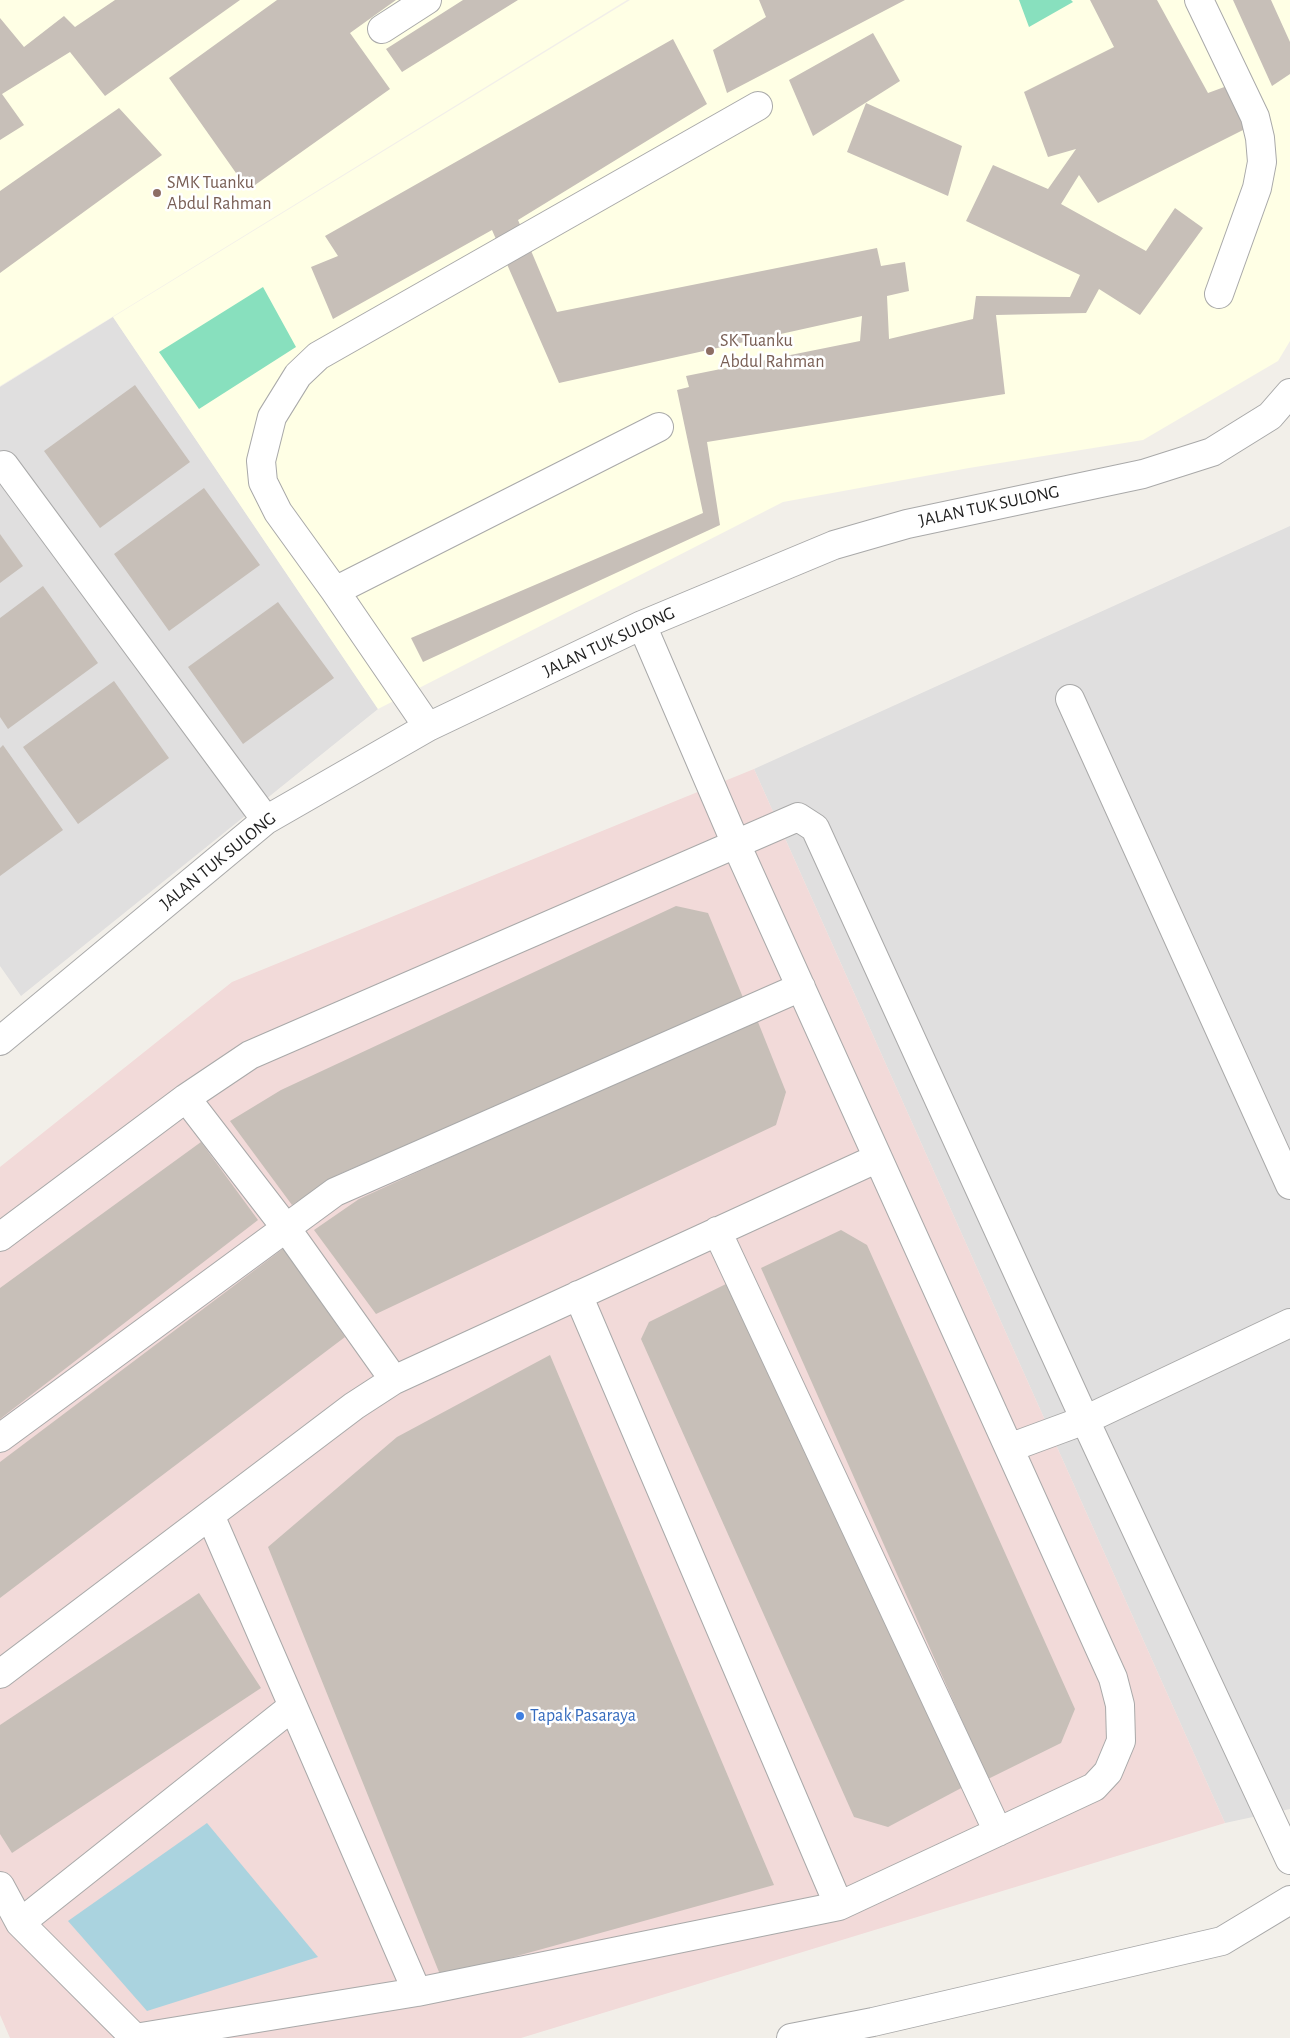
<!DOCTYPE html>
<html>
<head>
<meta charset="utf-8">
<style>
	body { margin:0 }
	canvas { display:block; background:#f2efe9 }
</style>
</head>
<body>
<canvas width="1290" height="2038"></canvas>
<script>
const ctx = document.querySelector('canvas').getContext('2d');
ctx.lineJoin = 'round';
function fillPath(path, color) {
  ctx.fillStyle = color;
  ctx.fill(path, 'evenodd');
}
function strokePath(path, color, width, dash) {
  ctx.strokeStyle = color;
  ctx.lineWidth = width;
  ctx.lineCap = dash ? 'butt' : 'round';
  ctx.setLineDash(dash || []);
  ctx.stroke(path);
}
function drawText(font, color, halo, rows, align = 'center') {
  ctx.font = font + ' "Alegreya Sans",sans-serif';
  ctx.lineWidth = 5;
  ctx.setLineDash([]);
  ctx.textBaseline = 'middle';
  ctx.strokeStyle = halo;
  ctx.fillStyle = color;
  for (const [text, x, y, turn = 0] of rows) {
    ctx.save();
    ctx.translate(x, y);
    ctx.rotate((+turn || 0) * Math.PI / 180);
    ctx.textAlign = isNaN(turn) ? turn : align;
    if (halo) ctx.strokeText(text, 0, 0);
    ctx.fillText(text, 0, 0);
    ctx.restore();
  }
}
const residential = new Path2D(`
	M113,317L378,709L21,996L0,966V387Z
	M1290,526V1809L1225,1823L754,769Z`);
const commercial = new Path2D(`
	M754,769L1225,1823L521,2038H10L0,2015V1167L232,982Z`);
const education = new Path2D(`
	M0,0H627L0,386Z
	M630,0H1290V341L1278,361L1143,440L969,468L783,502L378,709L113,317Z`);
const pitch = new Path2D(`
	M1019,0H1071L1073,2L1029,27Z
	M263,287L296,347L199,409L159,352Z`);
const water = new Path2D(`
	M207,1823L318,1957L147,2011L68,1921Z`);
const building = new Path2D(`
	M115,0H240L105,96L70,52L2,94L24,125L0,140V18L24,47L64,16L75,27Z
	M277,0H396L350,33L390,89L248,190L169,78Z
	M463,0H518L402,72L386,49Z
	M759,0H905L727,93L713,50L766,17Z
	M1090,0H1157L1208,93L1227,86L1245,129L1098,203L1079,175L1061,204L1146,251L1175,208L1203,228L1140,315L1099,289L1086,313L996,315L1005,394L707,442L720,525L423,662L411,638L703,513L677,390L689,387L686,376L860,341L862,316L559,383L492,230L333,319L311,267L338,256L325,236L673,39L707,104L518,220L557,312L877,248L881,266L905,262L909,291L887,296L889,339L973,319L976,296L1070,297L1080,275L966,221L993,165L1048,189L1076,149L1048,157L1024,92L1114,47Z
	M1233,0H1271L1290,42V74L1272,86Z
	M873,33L900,81L813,136L789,80Z
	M866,103L962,146L948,196L847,152Z
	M119,108L162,155L0,273V191Z
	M135,385L190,462L100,528L44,451Z
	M204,488L260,565L169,631L114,554Z
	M0,534L23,566L0,583Z
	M43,586L98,663L8,729L0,717V618Z
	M278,602L334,678L243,744L188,667Z
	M114,681L169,758L78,824L23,747Z
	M3,745L63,830L0,876V748Z
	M676,906L708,913L744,1000L337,1175L292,1205L230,1121L281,1090Z
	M756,1017L786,1092L776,1125L376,1314L314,1230L359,1199Z
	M201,1142L258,1220L0,1419V1288Z
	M841,1230L867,1245L1075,1709L1061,1743L988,1779L761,1268Z
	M284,1248L345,1337L0,1598V1462Z
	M730,1282L965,1786L888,1827L854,1817L641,1339L649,1322Z
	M550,1355L774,1885L441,1977L268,1547L397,1437Z
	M199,1593L261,1688L12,1853L0,1834V1725Z`);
const minor = new Path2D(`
	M1199,0L1255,117L1260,138L1262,162L1257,188L1219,294
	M382,29L427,0
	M4,465L266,820
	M335,591L659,427
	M1070,699L1290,1185
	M428,727L335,591L278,512L263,482L261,461L272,417L298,375L318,356L758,106
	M0,1041L266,820L428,727L642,625L834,545L907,524L1143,474L1212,452L1270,416L1290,393
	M186,1098L286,1228L394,1380
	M717,1231L998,1832
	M0,1237L186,1098L250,1055L798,817L815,828L1085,1420L1290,1860
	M578,1295L839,1906
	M0,1438L335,1192L801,987
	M1009,1448L1085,1420L1290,1323
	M210,1515L417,1992
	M0,1674L354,1406L394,1380L878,1158
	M0,1886L20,1923L135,2038L417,1992L839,1906L1094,1787L1108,1772L1121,1741L1120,1705L1113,1678L736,844L642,625
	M20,1923L292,1707
	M791,2038L873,2022L1222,1941L1290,1900`);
const markers = [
	[157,193,5,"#8d6e63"],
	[710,351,5,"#8d6e63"],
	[520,1716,5,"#3f7fe0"]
];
const educationNames = [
	["SMK Tuanku",167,183],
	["Abdul Rahman",167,204],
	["SK Tuanku",720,341],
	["Abdul Rahman",720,362]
];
const streetNames = [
	["JALAN TUK SULONG",989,506,-12],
	["JALAN TUK SULONG",609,642,-25],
	["JALAN TUK SULONG",218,861,-39]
];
const shopNames = [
	["Tapak Pasaraya",530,1716]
];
fillPath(residential, '#e0dfdf');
fillPath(commercial, '#f2dad9');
fillPath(education, '#ffffe5');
fillPath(pitch, '#88e0be');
fillPath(water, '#aad3df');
fillPath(building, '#c7bfb8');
strokePath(minor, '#a9a9a9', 30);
strokePath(minor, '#fff', 28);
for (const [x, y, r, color] of markers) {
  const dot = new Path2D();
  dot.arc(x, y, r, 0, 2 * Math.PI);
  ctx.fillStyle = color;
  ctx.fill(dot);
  strokePath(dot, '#fff', 2);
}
drawText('18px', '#785e54', '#fff', educationNames, 'left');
drawText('18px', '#222', '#fff', streetNames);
drawText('18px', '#366cbe', '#fff', shopNames, 'left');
</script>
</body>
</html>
